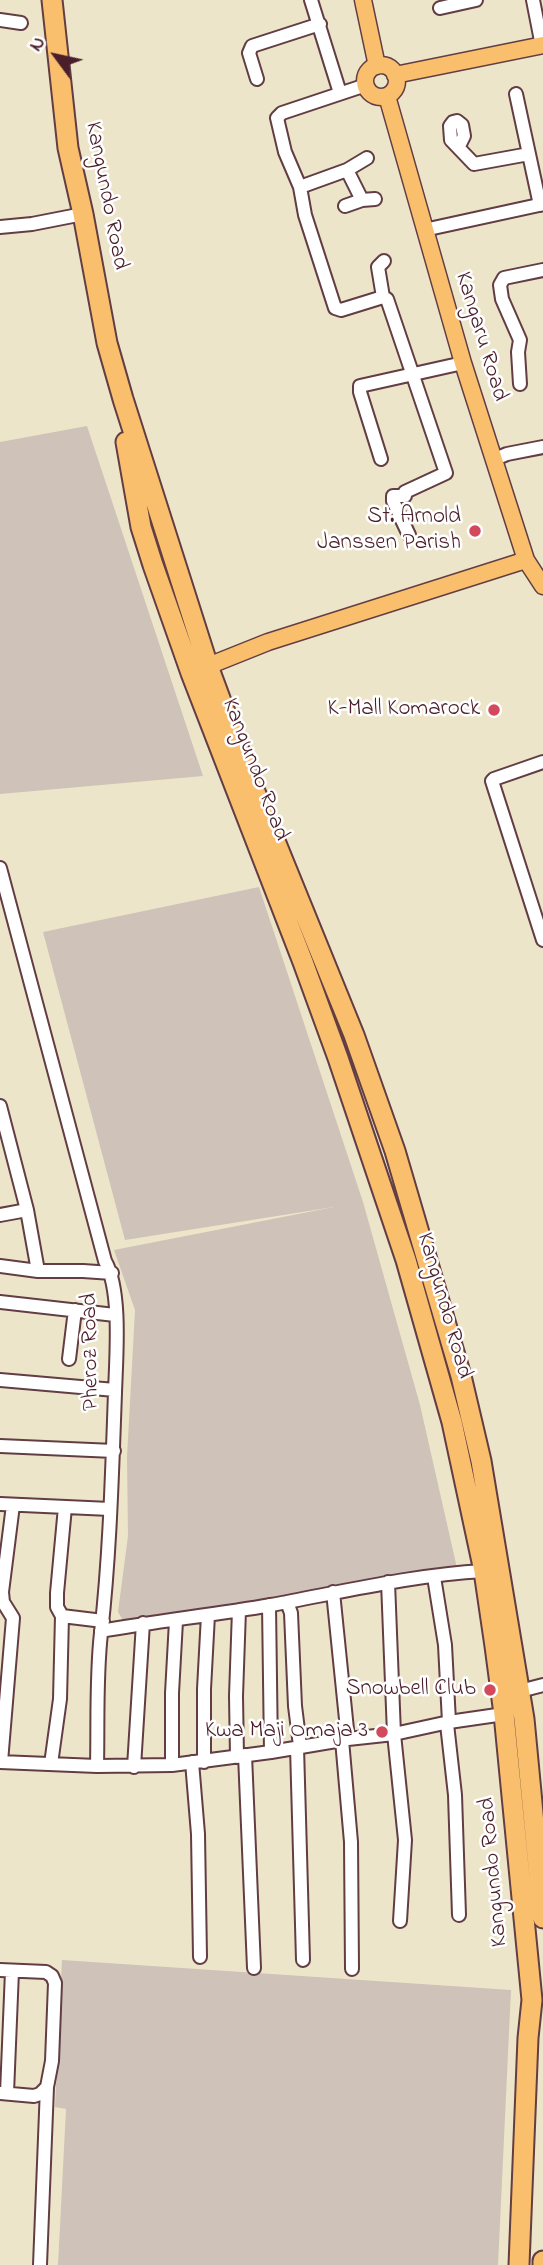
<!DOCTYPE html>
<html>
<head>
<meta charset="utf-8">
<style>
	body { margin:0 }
	#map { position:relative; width:543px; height:2265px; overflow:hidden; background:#ede5c9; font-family:"Indie Flower",sans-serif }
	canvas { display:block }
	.north { position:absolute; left:21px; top:21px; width:70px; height:70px; -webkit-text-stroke:5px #fff; paint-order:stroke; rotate:303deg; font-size:19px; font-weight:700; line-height:28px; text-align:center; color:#4a1f2b }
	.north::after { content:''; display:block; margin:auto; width:24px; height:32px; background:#4a1f2b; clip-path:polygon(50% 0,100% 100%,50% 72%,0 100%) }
</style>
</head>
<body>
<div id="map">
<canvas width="543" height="2265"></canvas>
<div class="north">N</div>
</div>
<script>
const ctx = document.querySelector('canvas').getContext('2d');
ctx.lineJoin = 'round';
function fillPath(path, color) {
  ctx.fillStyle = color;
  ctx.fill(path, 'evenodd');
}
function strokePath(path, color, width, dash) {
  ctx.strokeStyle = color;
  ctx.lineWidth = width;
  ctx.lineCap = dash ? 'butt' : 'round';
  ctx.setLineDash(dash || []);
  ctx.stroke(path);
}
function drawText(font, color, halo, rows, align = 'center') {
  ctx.font = font + ' "Indie Flower",sans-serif';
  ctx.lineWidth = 5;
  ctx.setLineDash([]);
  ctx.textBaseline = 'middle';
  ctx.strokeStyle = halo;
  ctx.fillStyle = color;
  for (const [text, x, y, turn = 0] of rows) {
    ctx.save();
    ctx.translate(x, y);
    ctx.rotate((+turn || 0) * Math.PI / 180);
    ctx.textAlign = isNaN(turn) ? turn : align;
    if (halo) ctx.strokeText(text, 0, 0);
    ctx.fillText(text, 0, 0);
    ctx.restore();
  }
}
const industrial = new Path2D(`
	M87,426L203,776L0,794V442Z
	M259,887L363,1202L420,1405L457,1568L125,1624L118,1612L128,1536L127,1457L135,1310L114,1250L334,1207L125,1240L43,932Z
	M62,1960L511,1990L498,2265H58L66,2109L55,2107Z`);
const minor = new Path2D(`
	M311,0L340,93
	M533,0L542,46
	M440,8L476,0
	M0,20L21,23
	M257,79L249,53L252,46L320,24
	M366,85L282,113L277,118L285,152L300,187L305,215L335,308L341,310L383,297L387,299L446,473L405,492V496H393V501L409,535
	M516,94L540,205
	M457,145L460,144L464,136L462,125L457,121L453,122L450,126L451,140L474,164L529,154
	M347,170L362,200L375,199
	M300,187L347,170L367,158
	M345,206L362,200
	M0,227L32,224L83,214
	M424,230L543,204
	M383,297L378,267L384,261
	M520,384L518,352L520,340L502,299L500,285L504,278L543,270
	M381,459L360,392V386L463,363
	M495,459L507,454L543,447
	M543,762L494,779L492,781L543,940
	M0,868L105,1261C122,1291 116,1358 115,1393C112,1473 110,1553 101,1633C96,1677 98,1722 97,1766
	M0,1106L27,1210L38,1271
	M0,1215L27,1210
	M0,1266L38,1271H83L112,1273
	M0,1302L115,1315
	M69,1359L75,1310
	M0,1380L115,1390
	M0,1446L114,1451
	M0,1504L110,1509
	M434,1577L445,1645L449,1722
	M388,1582L394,1734L405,1840L400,1921
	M333,1592L348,1739
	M287,1602L291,1613L295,1706L300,1746
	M269,1605L271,1752
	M62,1616L103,1621
	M101,1631C157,1621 214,1615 271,1605C342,1592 412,1575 484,1571
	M520,1691L543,1685
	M447,1724L455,1795L459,1915
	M342,1740L351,1842L352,1969
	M297,1747L303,1960
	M245,1755L254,1968
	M237,1757L236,1696L239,1610
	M0,1762L97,1766L172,1765L271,1752L348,1739L394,1734L449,1722L504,1714
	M1,1762L13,1618L3,1602L2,1592L13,1505
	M192,1762L198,1834L200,1957
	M204,1762V1689L208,1615
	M51,1764L60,1699L62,1616L57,1607V1593L65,1507
	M172,1765V1693L176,1621
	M134,1767L143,1623
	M0,1970L46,1972L52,1976L55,1983L52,2061L47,2087L40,2094L34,2096L0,2093
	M7,2093L12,1971
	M40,2265L47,2087`);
const major = new Path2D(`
	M363,0L377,66
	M365 81a16 16 0 1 1 32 0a16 16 0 1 1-32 0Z
	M395,75L543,45
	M387,96L463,363L526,560L543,586
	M208,666L268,642L526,560`);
const highway = new Path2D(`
	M52,0L68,148L83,214L107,343L123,399L208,666L249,777L354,1035L395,1151L461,1376L481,1461L524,1719L543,1918
	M126,442L141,527L153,565L191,673L303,962L338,1058L406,1260L452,1422L484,1571L495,1646L504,1714L532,2000L528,2038L519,2265
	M543,2265V2261`);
const markers = [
	[475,531,7,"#d1495b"],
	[494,710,7,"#d1495b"],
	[490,1690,7,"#d1495b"],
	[382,1732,7,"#d1495b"]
];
const streetNames = [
	["Kangundo Road",105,196,79],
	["Kangaru Road",480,337,73],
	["Kangundo Road",254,770,69],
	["Kangundo Road",443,1306,74],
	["Pheroz Road",92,1352,-91],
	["Kangundo Road",495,1872,-95]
];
const poiNames = [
	["St. Arnold",461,518],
	["Janssen Parish",461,544],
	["K-Mall Komarock",480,710],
	["Snowbell Club",476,1690],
	["Kwa Maji Omaja 3",368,1732]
];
fillPath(industrial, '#cec2b9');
strokePath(minor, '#623d43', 16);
strokePath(major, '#623d43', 19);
strokePath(highway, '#623d43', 23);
strokePath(minor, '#fff', 12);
strokePath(major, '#f9bf6d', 16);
strokePath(highway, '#f9bf6d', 19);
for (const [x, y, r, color] of markers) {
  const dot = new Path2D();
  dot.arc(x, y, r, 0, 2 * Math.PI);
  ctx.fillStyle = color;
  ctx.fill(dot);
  strokePath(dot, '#fff', 2.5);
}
drawText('23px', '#4a1f2b', '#fff', streetNames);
drawText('23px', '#4a1f2b', '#fff', poiNames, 'right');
</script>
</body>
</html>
